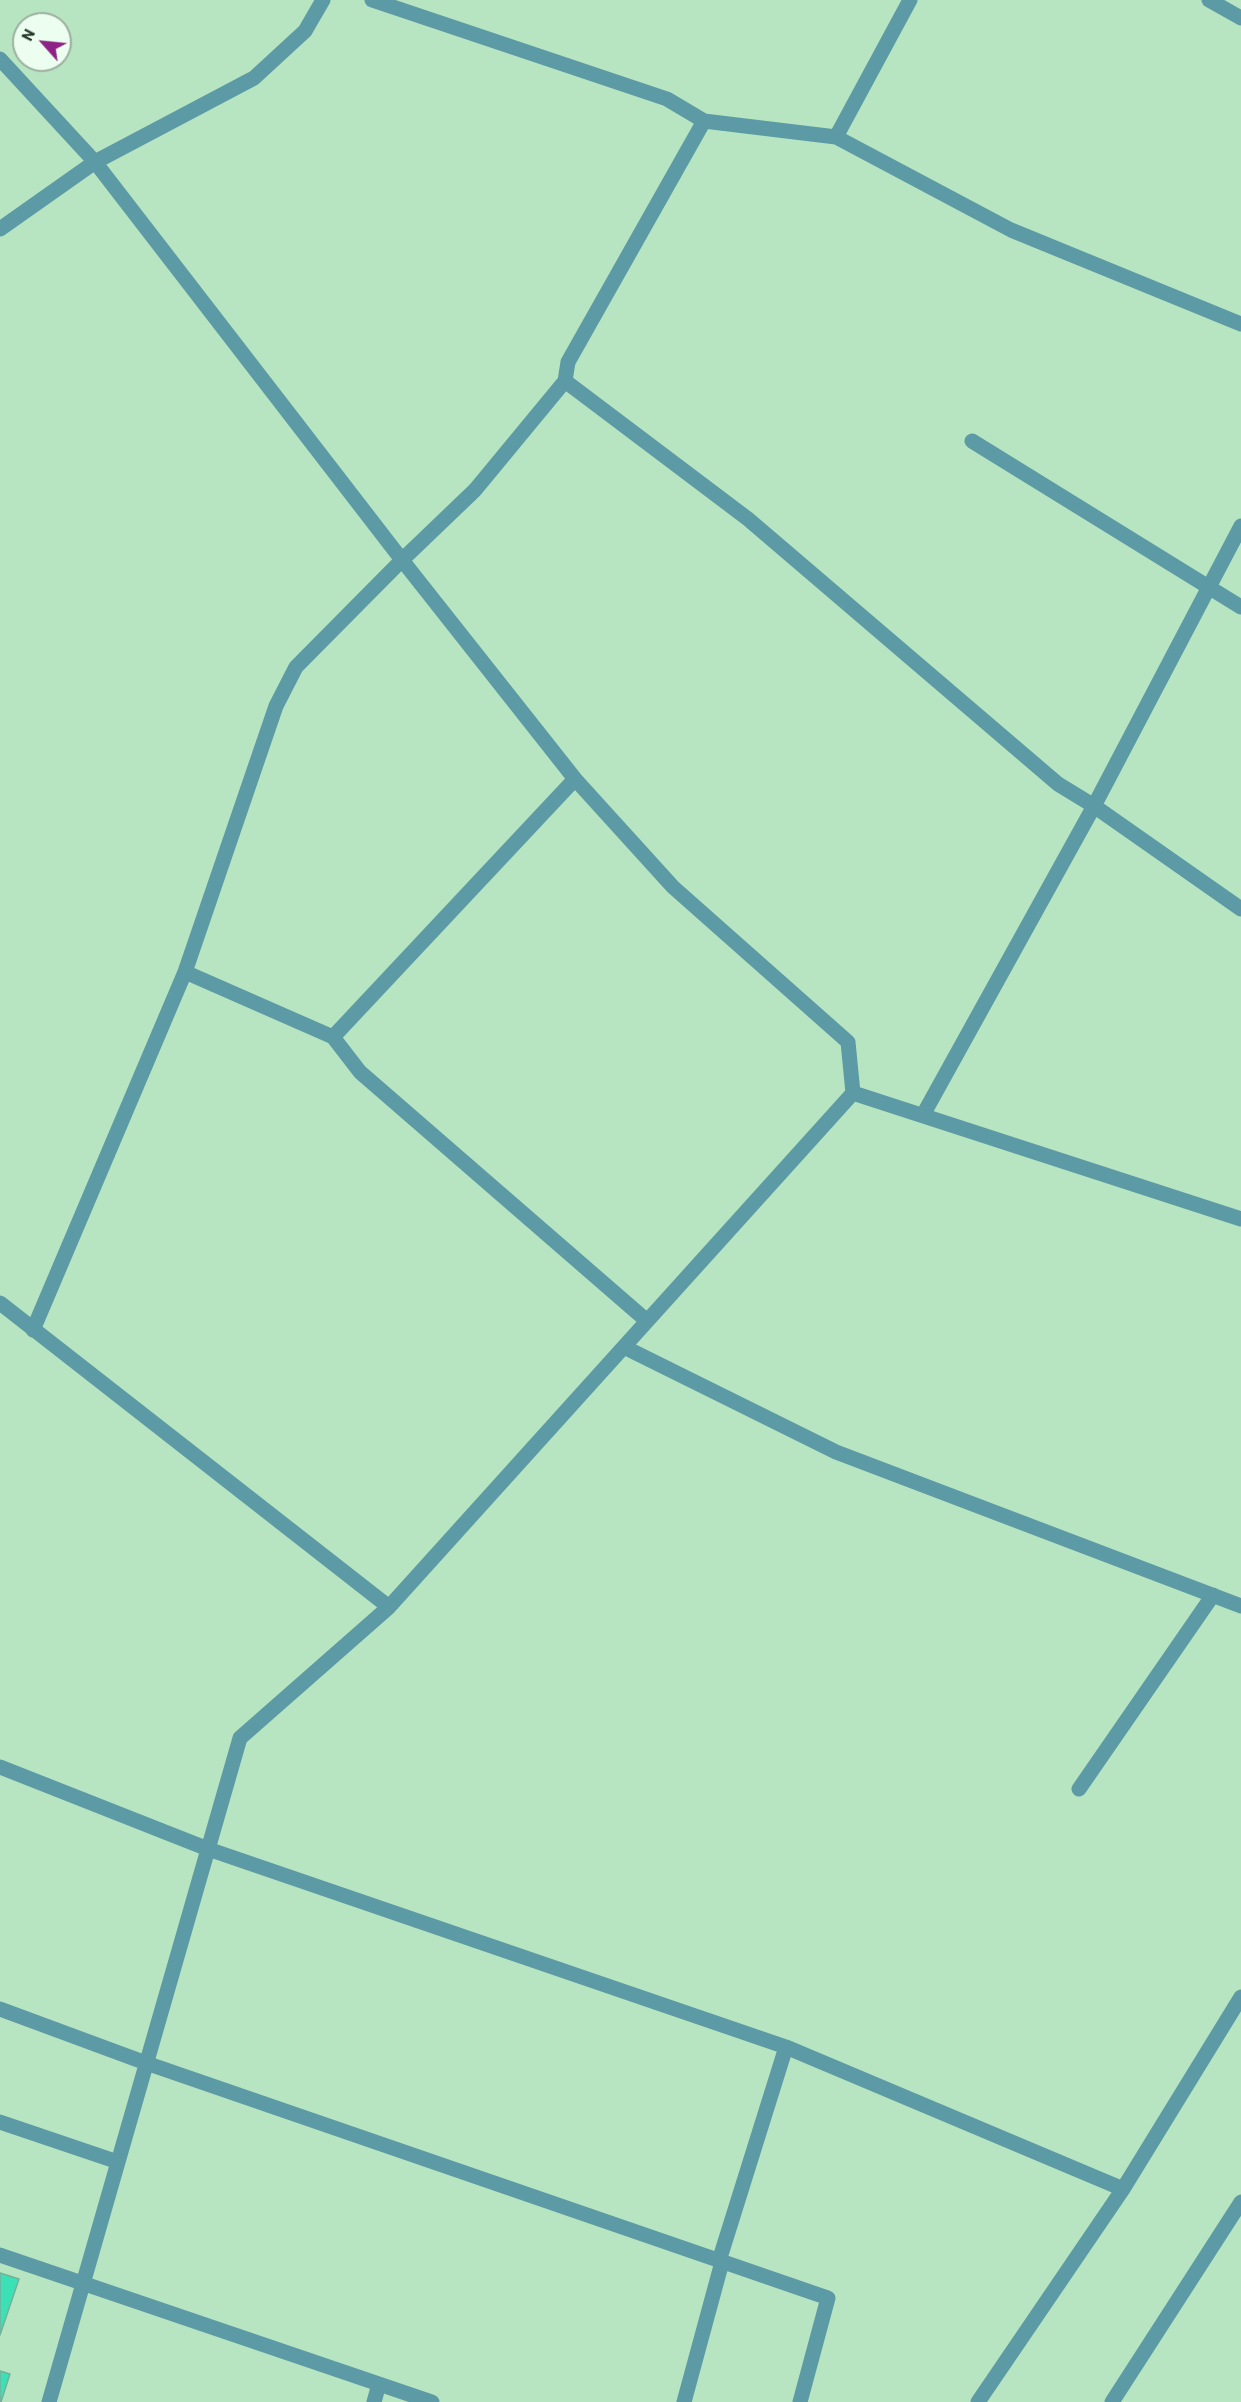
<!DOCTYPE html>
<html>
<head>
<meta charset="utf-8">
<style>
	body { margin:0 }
	#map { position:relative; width:1241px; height:2402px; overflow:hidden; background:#b8e5c1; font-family:Barlow,sans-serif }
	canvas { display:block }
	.north { position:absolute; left:12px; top:12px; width:60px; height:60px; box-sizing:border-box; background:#ecfeef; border:2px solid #9dafa0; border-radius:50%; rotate:297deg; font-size:16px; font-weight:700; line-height:24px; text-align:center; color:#26382a }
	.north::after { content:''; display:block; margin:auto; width:21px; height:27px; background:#8e2387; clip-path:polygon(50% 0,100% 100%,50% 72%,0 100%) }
</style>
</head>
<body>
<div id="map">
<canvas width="1241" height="2402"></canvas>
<div class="north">N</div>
</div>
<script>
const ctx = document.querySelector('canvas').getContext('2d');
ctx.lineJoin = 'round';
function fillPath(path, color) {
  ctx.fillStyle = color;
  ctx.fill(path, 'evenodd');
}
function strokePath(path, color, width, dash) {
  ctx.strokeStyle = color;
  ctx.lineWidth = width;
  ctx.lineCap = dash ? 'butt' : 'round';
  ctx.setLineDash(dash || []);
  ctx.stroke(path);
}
const building = new Path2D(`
	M0,2273L19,2279L0,2335Z
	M0,2371L10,2374L1,2402H0Z`);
const minor = new Path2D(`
	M372,0L667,99L704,121L836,137L1011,230L1241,324
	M1209,0L1241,18
	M0,59L95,162L402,560L575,779L673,887L848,1042L853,1093
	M836,137L910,0
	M0,229L95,162L254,78L305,31L323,0
	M565,381L748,519L1058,784L1094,806L1241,909
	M972,441L1241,607
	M185,972L333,1037L360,1072L647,1321
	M333,1037L575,779
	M923,1115L1094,806L1241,526
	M0,1303L389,1607L853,1093L1241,1219
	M33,1330L185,972L276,706L296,667L402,560L475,490L565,381L568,362L704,121
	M624,1347L836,1452L1241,1606
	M0,1767L208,1849L786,2047L1123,2189
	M1079,1789L1213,1595
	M0,2009L146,2063L828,2298L800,2402
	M0,2122L118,2162
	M0,2255L432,2402
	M49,2402L240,1738L389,1607
	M374,2402L379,2384
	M684,2402L722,2262L719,2261L786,2047
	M978,2402L1123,2189L1241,1997
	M1112,2402L1241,2202`);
fillPath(building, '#3be1b5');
strokePath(building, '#76b09c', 1.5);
strokePath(minor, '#5c9aa5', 15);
</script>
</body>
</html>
